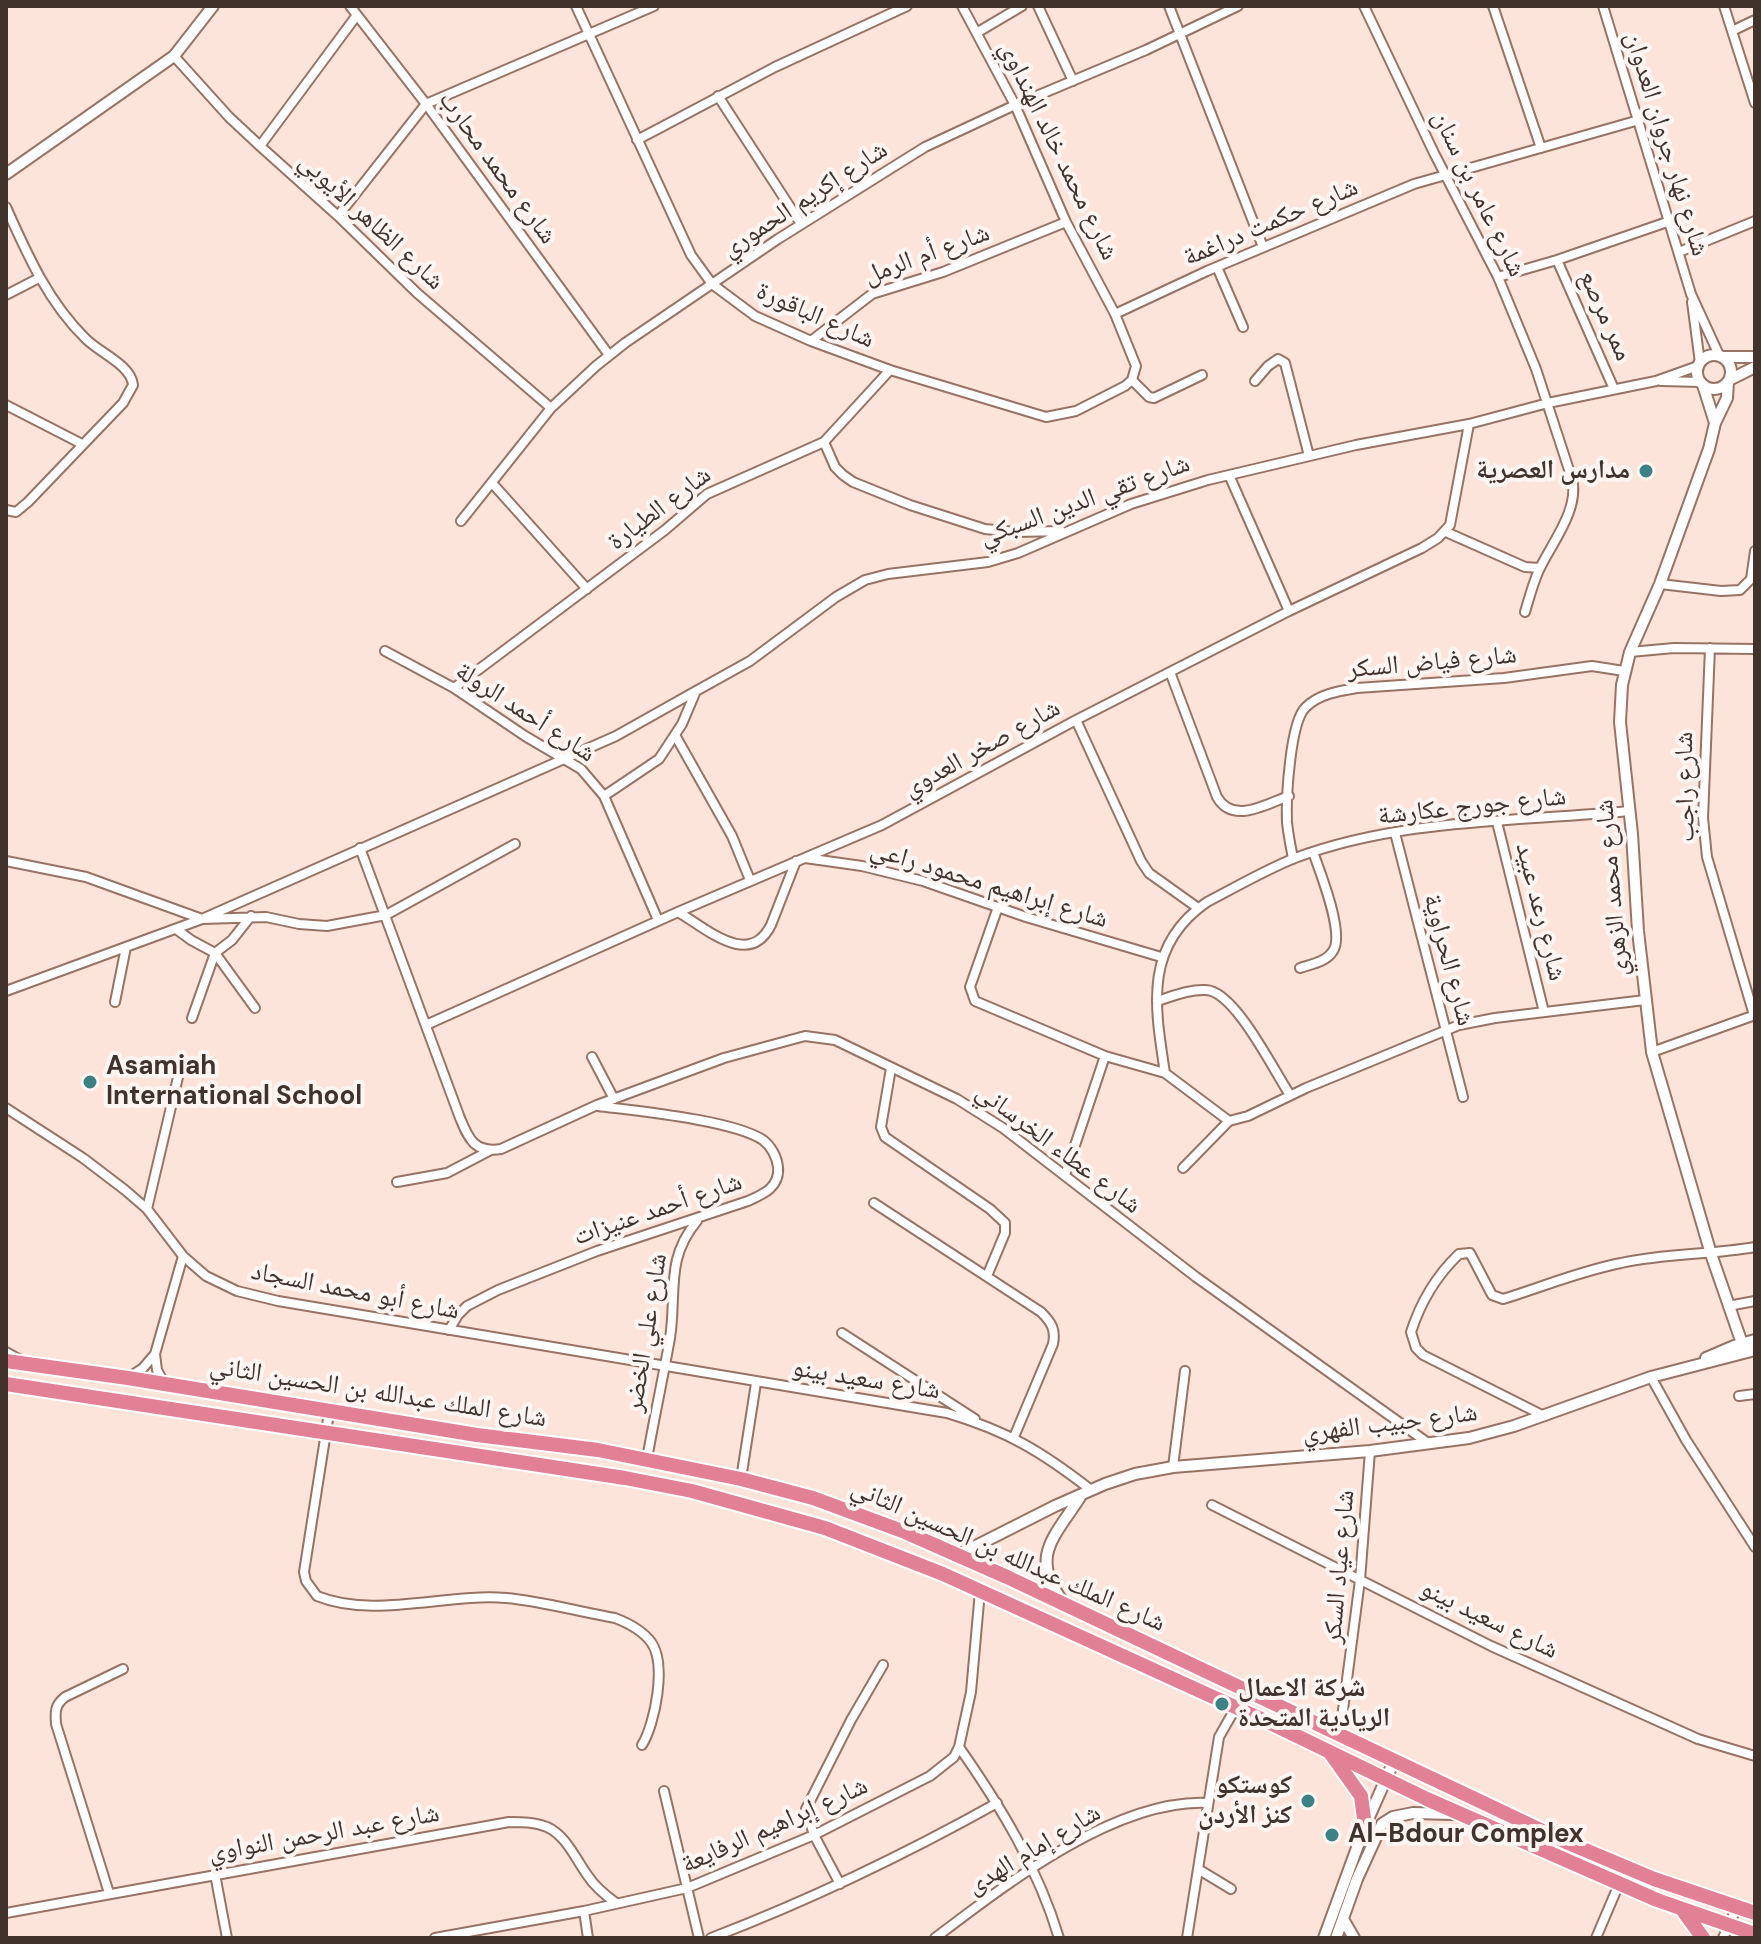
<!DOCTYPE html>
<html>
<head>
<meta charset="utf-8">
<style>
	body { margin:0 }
	#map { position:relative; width:1761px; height:1944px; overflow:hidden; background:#fce4db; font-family:"DM Sans",sans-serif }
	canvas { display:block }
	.frame { position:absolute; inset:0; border:8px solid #41322c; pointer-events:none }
</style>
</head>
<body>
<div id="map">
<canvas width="1761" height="1944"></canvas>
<div class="frame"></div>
</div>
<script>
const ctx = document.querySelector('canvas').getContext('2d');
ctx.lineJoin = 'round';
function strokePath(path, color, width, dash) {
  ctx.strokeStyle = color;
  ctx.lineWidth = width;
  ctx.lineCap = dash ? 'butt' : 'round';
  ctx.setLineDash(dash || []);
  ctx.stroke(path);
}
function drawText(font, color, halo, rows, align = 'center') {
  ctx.font = font + ' "DM Sans","Noto Naskh Arabic",sans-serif';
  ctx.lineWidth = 8;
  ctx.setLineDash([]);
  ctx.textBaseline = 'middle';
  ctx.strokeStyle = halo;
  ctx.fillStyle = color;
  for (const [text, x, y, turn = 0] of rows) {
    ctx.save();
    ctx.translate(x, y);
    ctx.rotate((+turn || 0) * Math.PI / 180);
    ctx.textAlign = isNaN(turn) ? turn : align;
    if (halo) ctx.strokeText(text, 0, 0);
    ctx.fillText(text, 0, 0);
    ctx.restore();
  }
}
const minor = new Path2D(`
	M350,6L426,104L609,355
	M576,6L691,255L712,284L755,316L811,341L890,370L1046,417L1076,411L1125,386L1132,380L1136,366L1115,314L1066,222L1015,105L962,6
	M1038,6L1073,81
	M1169,6L1263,247
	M1364,6L1434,153L1498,277L1536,369L1572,479C1580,509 1551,544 1539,570C1533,583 1529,599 1525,612
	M1493,6L1541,148
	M1603,6L1691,294L1719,355
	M1724,6L1755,103
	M1732,31L1755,20
	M978,32L1022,6
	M174,56L229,117L260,146L338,216L417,293L551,408
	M718,96L801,224
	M637,140L775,67L907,6
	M260,146L357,15
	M6,207C27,254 48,302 86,339C100,353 131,365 133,385L123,403L28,502L16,512L6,510
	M338,216L426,104L654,6
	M1679,252L1755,221
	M1557,260L1614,389
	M1217,267L1243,327
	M1498,277L1557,260L1670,221
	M6,295L39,278
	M1692,302L1700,363
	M1115,314L1207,271L1414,184L1639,120
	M811,341L872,294L943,272L1066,222
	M1132,380L1149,397L1154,398L1202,375
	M1255,381L1268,366L1278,359L1285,363L1309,456
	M1661,381L1701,382
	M6,405L82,444
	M824,442L835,467L843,475L853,482L910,505L985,529L1016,532L1061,531
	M1229,475L1289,611
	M492,483L587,589
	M461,521L551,408L596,366L625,343L778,239L925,147L1015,105L1146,50L1238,6
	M1446,532L1525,567L1540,568
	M1660,584L1721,591L1740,590L1751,579L1755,551
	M1710,648L1703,818L1707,857L1754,1015
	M385,651L454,688L525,736L581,769L604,796L658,920
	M1630,652L1674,648L1755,649
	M1170,672L1217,797C1233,825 1266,804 1289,796
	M454,688L665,530L707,494L824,442L890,370
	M1076,720L1141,861L1149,873L1198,908
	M675,735L732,836L750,880
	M604,796L659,759L682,724L696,691L750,661L836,597L865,580L888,574L988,562L1018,553L1131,504L1208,480L1356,445L1469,424L1548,403L1656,381L1698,366
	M1497,822L1544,1012
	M1395,833L1463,1097
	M360,848L460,1118C469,1140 475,1153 501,1149L597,1105L724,1058L805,1036L835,1040L957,1099L1003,1128L1196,1277L1428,1443
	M805,858L862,866L923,881L1026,917L1161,957
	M1293,859C1291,847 1288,834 1287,822C1286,799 1290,721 1306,707C1319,694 1339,691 1357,688L1504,678L1592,666L1624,671
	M6,861L86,877L202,919L616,736L696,691
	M998,907L970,987L975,1001L1105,1056L1165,1073L1229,1121L1248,1116L1306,1088L1459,1025L1495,1018L1645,1000
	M678,912C706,928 749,969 771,925L796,861
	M176,929L191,940L215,953L255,1008
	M1300,968C1312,964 1326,962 1333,951C1345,934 1320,872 1313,852
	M6,991L202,919L266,917L299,924L327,926L386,915L515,844
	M1157,1001C1173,996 1190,989 1206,990C1235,991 1274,1071 1290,1095
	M115,1002L126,947
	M192,1018L215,953L232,940L251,916
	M426,1025L678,912L882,825L1076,720L1289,611L1422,548L1438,538L1450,525L1469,424
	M1652,1052L1755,1015
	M592,1057L614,1099
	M891,1068L881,1127L885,1137L990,1209L1005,1223V1233L987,1276
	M1165,1073C1155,1007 1143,946 1207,902C1236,887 1265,870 1295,858C1401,818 1518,822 1629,811
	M6,1108L83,1158L125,1190L147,1209L183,1256L206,1276L237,1291L278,1301L947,1413C1007,1431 1041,1451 1091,1490
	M1183,1168L1229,1121
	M1065,1175L1105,1056
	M397,1182L447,1173L489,1151
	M874,1203L1041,1312C1051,1322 1056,1329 1053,1344L1014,1437
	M147,1209L179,1073
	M1728,1306L1755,1301
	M449,1330L458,1315L467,1306L498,1290L597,1251L748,1201C764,1194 780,1187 778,1167C777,1157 771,1146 763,1140C733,1120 637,1111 598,1106
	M842,1333L975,1419
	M6,1352L22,1361
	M155,1354L157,1370L164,1383
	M131,1376L143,1368L155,1354L183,1256
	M1651,1377L1686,1440L1755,1547
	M1739,1396L1755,1394
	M329,1413L304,1572L306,1581L317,1596C373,1619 447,1593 506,1598C542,1601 579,1612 615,1618C628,1623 642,1630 651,1642C667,1664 655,1724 642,1745
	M1544,1416L1423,1355L1416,1348L1411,1332C1421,1301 1436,1276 1459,1254L1470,1253L1492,1295L1503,1299C1542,1287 1580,1271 1621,1263C1666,1253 1710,1255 1755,1247
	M647,1459C654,1419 663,1378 670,1338C677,1293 665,1259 697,1221
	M1173,1467L1185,1371
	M741,1479L756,1383
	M1212,1505L1491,1646L1698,1739L1755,1756
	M1340,1733L1360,1580L1370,1451
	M959,1747C1001,1807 1038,1868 1059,1938
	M664,1791L699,1938
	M1198,1869L1231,1889
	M215,1874L227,1938
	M840,1884L814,1835L806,1809L851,1720L883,1665
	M109,1893L56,1724C55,1711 55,1705 65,1697L123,1669
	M584,1911L588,1938
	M6,1913L509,1822C522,1822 535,1822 547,1827C567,1836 576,1860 588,1876C595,1887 605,1895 616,1903
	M435,1938L584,1911L687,1888L814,1835L930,1776L954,1757L959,1747L971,1692L980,1591
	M711,1938C810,1900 904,1855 997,1803
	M935,1938C1005,1885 1115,1799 1207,1803
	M1187,1938L1219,1737L1235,1709
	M1596,1938L1619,1884
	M1723,1938L1736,1909`);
const tertiary = new Path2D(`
	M6,174L174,56L213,6
	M1697 372a17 17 0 1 1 34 0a17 17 0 1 1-34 0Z
	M1723,357H1755
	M1729,380L1755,367
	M1728,382L1727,398L1715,423L1709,449L1660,584L1630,652L1622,685L1620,722L1632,834L1638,931L1652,1052L1711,1254L1745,1352
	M1703,385L1715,423
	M1706,1358L1734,1346L1755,1340
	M958,1555L1055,1506L1105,1484L1135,1474L1173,1467L1370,1451L1469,1438L1514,1426L1651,1377L1755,1350
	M1063,1602C1029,1556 1054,1538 1080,1497
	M1343,1919L1354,1938
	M1324,1938L1365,1826L1394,1761
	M1336,1938L1357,1879L1382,1824L1393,1817L1413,1813L1453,1814`);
const trunk = new Path2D(`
	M6,1361L128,1378L477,1435L598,1450L741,1479L813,1498L905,1532L1007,1577L1566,1842L1654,1879L1755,1913
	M6,1384L625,1478L692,1491L825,1528L943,1574L1268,1722L1429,1800L1657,1900L1755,1934
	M1331,1754L1361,1796L1365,1826
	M1684,1912L1703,1938`);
const markers = [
	[1646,471,8,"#3a8283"],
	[90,1082,8,"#3a8283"],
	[1222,1704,8,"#3a8283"],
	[1308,1801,8,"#3a8283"],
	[1332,1835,8,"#3a8283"]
];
const streetNames = [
	["شارع نهار جروان العدوان",1666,144,73],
	["شارع محمد خالد الهنداوي",1058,151,64],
	["شارع محمد محارب",497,168,54],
	["شارع عامر بن سنان",1478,194,64],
	["شارع إكريم الحموري",805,200,-33],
	["شارع الظاهر الأيوبي",371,222,43],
	["شارع حكمت دراغمة",1271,223,-23],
	["شارع أم الرمل",927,255,-20],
	["شارع الباقورة",815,316,24],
	["ممر مرصع",1605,316,66],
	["شارع تقي الدين السبكي",1085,501,-20],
	["شارع الطيارة",660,509,-37],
	["شارع فياض السكر",1432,663,-5],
	["شارع أحمد الرولة",525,713,33],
	["شارع صخر العدوي",982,749,-29],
	["شارع راجب",1686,787,-91],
	["شارع جورج عكارشة",1472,807,-6],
	["شارع إبراهيم محمود راعي",989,885,17],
	["شارع محمد الزهري",1613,888,-95],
	["شارع رعد عبيد",1540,912,76],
	["شارع الحراوية",1448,960,75],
	["شارع عطاء الخرساني",1058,1149,37],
	["شارع أحمد عنيزات",658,1210,-19],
	["شارع أبو محمد السجاد",355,1292,11],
	["شارع علي الخضر",647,1333,-81],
	["شارع سعيد بينو",866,1380,9],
	["شارع الملك عبدالله بن الحسين الثاني",378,1393,9],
	["شارع حبيب الفهري",1390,1424,-7],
	["شارع الملك عبدالله بن الحسين الثاني",1008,1556,24],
	["شارع عياد السكر",1340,1567,-85],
	["شارع سعيد بينو",1489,1620,26],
	["شارع إبراهيم الرفايعة",775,1826,-24],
	["شارع عبد الرحمن النواوي",324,1834,-10],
	["شارع إمام الهدى",1034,1850,-31]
];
const poiNames = [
	["مدارس العصرية",1630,471,"right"],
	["Asamiah",106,1067],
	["International School",106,1097],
	["شركة الاعمال",1238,1689],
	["الريادية المتحدة",1238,1719],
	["كوستكو",1292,1786,"right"],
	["كنز الأردن",1292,1816,"right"],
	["Al-Bdour Complex",1348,1835]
];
strokePath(minor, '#977366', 12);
strokePath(tertiary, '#977366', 14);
strokePath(trunk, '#fff', 18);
strokePath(minor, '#fff', 8);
strokePath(tertiary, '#fff', 10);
strokePath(trunk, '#e28096', 14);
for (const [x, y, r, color] of markers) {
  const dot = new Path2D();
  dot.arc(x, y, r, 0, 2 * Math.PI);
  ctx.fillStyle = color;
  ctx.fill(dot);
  strokePath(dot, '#fdf5f2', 3);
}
drawText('26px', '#41322c', '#fdf5f2', streetNames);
drawText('bold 26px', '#41322c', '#fdf5f2', poiNames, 'left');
</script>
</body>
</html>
